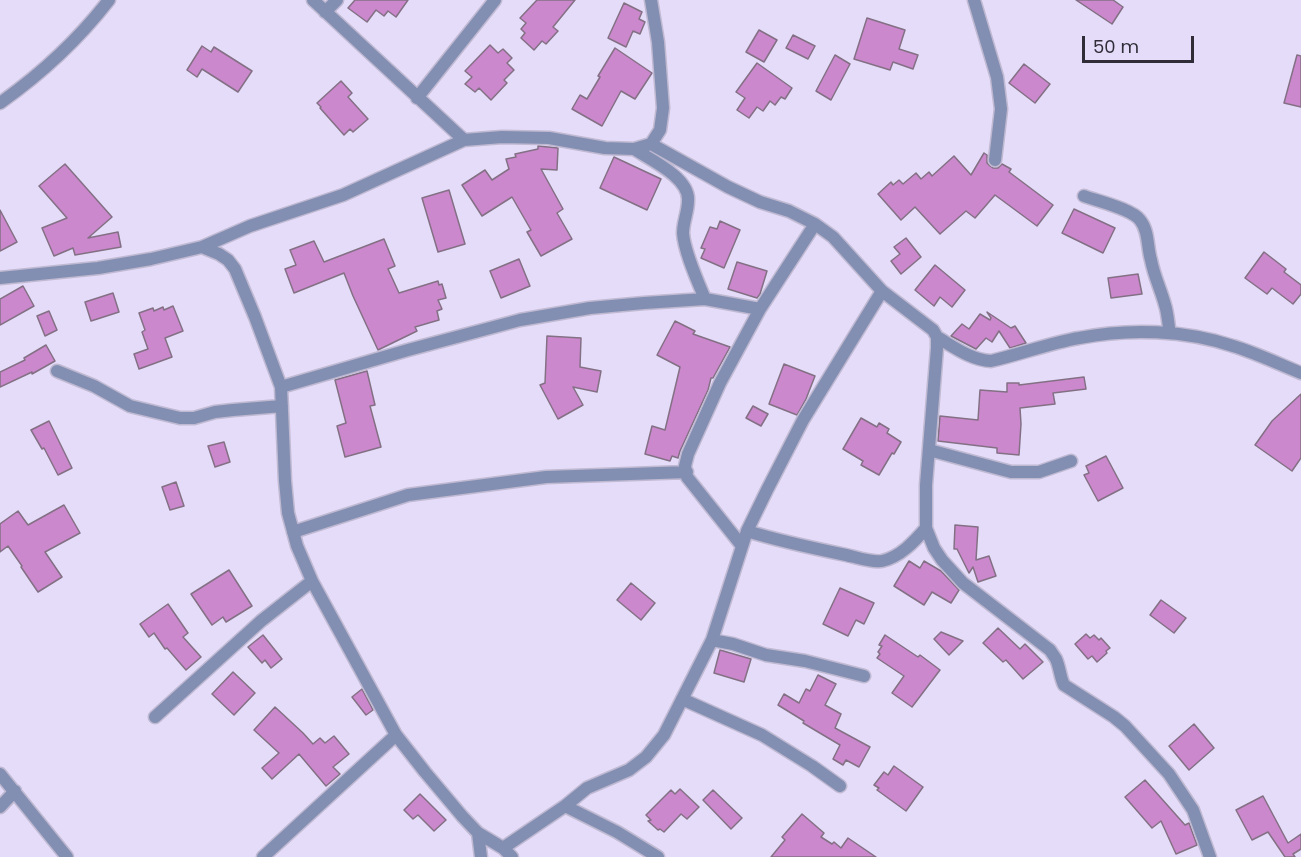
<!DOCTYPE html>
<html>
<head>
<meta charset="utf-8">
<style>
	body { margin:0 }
	#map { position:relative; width:1301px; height:857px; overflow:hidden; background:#e4dcf9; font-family:Poppins,sans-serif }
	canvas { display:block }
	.scale { position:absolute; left:1082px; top:36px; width:112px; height:27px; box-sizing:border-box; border:3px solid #302d38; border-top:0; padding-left:8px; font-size:18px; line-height:21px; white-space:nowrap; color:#302d38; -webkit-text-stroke:4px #e4dcf9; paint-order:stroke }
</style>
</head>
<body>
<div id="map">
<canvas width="1301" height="857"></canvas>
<div class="scale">50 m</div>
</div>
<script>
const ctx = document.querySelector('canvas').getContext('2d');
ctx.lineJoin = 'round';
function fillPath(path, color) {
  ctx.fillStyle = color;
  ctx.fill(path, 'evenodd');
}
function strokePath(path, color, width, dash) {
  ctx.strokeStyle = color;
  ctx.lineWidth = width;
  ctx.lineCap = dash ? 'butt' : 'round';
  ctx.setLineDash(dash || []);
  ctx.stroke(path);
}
const building = new Path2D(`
	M355,0H408L396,17L388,11L384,16L376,10L367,22L348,8Z
	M537,0H575L553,27L558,31L546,44L542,41L534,50L521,38L525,33L521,29L526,23L520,18Z
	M1076,0H1113L1123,7L1112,24Z
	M624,3L642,12L639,19L645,22L640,34L633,31L626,47L608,38Z
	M867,18L905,30L899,49L918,55L913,69L893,62L890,70L854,59Z
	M759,30L777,40L764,62L746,52Z
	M793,35L815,46L808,59L786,48Z
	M490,45L498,53L503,49L512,58L507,63L514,70L504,80L507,83L491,100L479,88L475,92L465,84L472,77L465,71Z
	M202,46L211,52L214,47L252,71L238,92L202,69L197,77L187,70Z
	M615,48L652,73L635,99L621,91L602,126L572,109L580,95L587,99L600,77L598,76Z
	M835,55L850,64L831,100L816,91Z
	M1297,55L1301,56V107L1284,103Z
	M757,63L792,88L785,99L781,97L775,105L770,101L763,111L757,107L749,118L737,110L745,98L736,92Z
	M1024,64L1050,84L1035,103L1009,83Z
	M341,81L352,93L348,97L368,119L353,132L350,129L344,135L320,108L321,107L317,103Z
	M538,146L558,148L557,170L541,169L563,209L557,213L572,239L541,256L527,232L531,230L512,197L482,216L462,185L485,170L492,180L509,169L506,159L516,157L515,154L538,149Z
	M984,153L987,155V163L990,166L993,168H998L1002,164L1011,169L1009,172L1053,205L1037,226L995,195L975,218L966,211L940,234L915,207L901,220L878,194L891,182L893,185L899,180L903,184L916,173L921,179L929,172L932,176L954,156L971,175Z
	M614,157L661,179L647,210L600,188Z
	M65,164L112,217L88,238L118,232L121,247L75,255L73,248L54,256L42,228L67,218L39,186Z
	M449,190L465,244L438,252L422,198Z
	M1074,209L1115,228L1103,253L1062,233Z
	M0,210L17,242L0,251Z
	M720,221L740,230L724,268L701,258L705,249L701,248L710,227L717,229Z
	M906,238L921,257L901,274L891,261L900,254L894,247Z
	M384,239L395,266L388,269L399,293L438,281L439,285L442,284L446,298L438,300L442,309L437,311L439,320L415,327L417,331L378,350L353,296L344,273L294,293L285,269L296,265L290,250L314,241L324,262Z
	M1264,252L1286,269L1284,272L1301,285V294L1293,304L1272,288L1267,294L1245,278Z
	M519,259L530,286L501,298L490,271Z
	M737,262L767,271L760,294L757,298L728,289Z
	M935,265L965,290L952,307L940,297L934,306L915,290Z
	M1138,274L1142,294L1111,298L1108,278Z
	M23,286L34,306L0,325V299Z
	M113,293L119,312L91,321L85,302Z
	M173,306L183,331L165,338L172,357L139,369L134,354L148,349L142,332L145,330L139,313L153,308L154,311L163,307L164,310Z
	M49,311L57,330L45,336L37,316Z
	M987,312L1011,328L1015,326L1026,343L1010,348L999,331L992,342L986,338L976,349L951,336L962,324L969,329L980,314L990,320L991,318Z
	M675,321L695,331L693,334L730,347L713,378H711L708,390L680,451L678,458L672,456L670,461L645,454L652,426L665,430L680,367L657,355Z
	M547,336L581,338L580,367L601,371L597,392L573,387L583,405L558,419L540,385L545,383Z
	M46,345L55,361L32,374V372L0,387V372L25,360L24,358Z
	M784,364L815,376L806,399L797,415L769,404Z
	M367,371L375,405L370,406L381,447L345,457L337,426L346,423L335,380Z
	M1084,377L1086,389L1053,393L1055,404L1020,408L1021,424L1019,455L997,453V448L938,441L940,416L978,420L980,390L1007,392V383H1019V385Z
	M1301,394V458L1292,471L1255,445L1272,421Z
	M753,406L768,414L761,426L746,418Z
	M861,418L877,427L879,423L889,429L887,433L901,442L894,454L892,453L879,475L861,465L863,461L843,449Z
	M49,421L72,468L58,475L44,448L42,449L31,430Z
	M224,442L230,462L215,467L208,446Z
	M1106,456L1123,488L1098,501L1084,475L1089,473L1086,466Z
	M176,482L184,506L170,510L162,487Z
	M64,505L80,533L45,552L62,577L38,592L21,567L22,566L8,546L0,552V524L18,511L28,525Z
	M955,525L978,527L976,560L989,556L996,576L978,582L973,567L969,573L957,549H954Z
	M909,561L920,568L924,561L941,571L959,590L951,603L932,592L924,605L894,586Z
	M229,570L252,606L226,622L223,617L212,625L191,594Z
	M631,583L655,603L641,620L617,600Z
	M840,588L874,603L864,624L856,620L848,636L823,624Z
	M1161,600L1186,618L1174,633L1150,615Z
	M168,604L188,633L183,637L201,657L186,670L167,648L165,649L154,633L149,637L140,624Z
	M998,628L1020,649L1025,644L1043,662L1023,679L1006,660L1003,662L983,643Z
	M941,632L963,641L949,655L934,639Z
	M1086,634L1090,638L1094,635L1099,640L1101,638L1110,648L1106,651L1107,653L1097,662L1092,656L1088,659L1075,644Z
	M263,635L282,659L271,668L265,660L262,663L248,647Z
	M885,635L918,657L920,655L940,670L912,707L892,693L904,676L877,658L880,654L878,652L882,646L879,645Z
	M720,650L751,659L744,682L714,673Z
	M233,672L255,693L234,715L212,694Z
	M818,675L836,684L825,705L841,714L835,728L870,747L859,767L846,760L843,765L833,759L840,745L803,723L804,721L778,705L784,694L799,703L806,689L810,691Z
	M362,689L373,710L366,715L352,697Z
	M275,707L303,733L313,744L320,738L325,743L334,736L349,754L333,767L340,774L326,786L299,754L272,779L262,768L279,753L254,730Z
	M1194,724L1214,748L1189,770L1169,746Z
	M894,766L923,787L906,811L877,790L879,788L874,785L884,772L888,775Z
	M1145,780L1185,825L1189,823L1197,845L1176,854L1161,821L1152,828L1125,797Z
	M680,789L699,807L687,819L681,814L664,832L660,829L658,830L648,821L651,820L646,815L671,790L675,794Z
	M713,790L742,818L731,829L703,800Z
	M420,794L446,820L434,831L418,815L413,819L404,810Z
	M1263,796L1288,843L1301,834V849L1293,854L1295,857H1285L1268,832L1252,840L1236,810Z
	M802,814L824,833L821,837L832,844L834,842L841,848L848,838L876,857H771L785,840L782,837Z`);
const minor = new Path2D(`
	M313,0L464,140
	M974,0L997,77L1001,109L995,160
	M325,12L337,0
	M417,98L495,0
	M651,144L728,187L760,202L789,211L815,224L833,237L882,291L933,330L937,337V348L926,485V528L934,548L942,560L963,583L1050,650C1052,653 1054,656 1056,659C1060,668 1060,677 1064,685L1114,717L1125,726L1169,774L1193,810L1210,857
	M634,149C651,160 690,178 688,201C688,212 683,222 683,233C684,251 698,282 705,299
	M1084,196C1097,201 1132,209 1140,220C1149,231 1147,247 1151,260C1154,276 1161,290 1165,305C1168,314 1168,324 1170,333
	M202,247L219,254L228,260L235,269L255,317L281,387L285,481L288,513L297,546L312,581L396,735L425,772L462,816L478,833L481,857
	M0,278L98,268L151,259L202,247L250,226L343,195L464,140L502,137L549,138L605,148L634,149L651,144L660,130L663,108L658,42L651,0
	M937,337C954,347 971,360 991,361C1021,354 1050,343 1079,338C1129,328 1185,330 1233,346C1256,353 1279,364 1301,373
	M57,371L94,386L130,406L180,418H194L215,412L233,410L282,406
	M281,387L408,350L520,320L590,308L644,303L705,299L760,309
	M929,450L1011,472H1039L1071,461
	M747,531C779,541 812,548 846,555C855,557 873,563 882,561C900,557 914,542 926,528
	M293,532L408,495L546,477L687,472
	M742,546L687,477L685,466L688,454L720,383L760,309L815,224
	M712,640L733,644L766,655L805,661L864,676
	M682,699L762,735L812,766L840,786
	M155,717L261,621L312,581
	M0,774L67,857
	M565,806L617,832L658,857
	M0,807L15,791
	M478,833L503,848L512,857
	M503,848L565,806L587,788L629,770L646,757L664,735L712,640L747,531L767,490L803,420L882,291
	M263,857L396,735`);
const tertiary = new Path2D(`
	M0,103C41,74 78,40 109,0`);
fillPath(building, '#cb88cd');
strokePath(building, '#847085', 1.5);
strokePath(minor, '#c0b9d2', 15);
strokePath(tertiary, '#c0b9d2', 15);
strokePath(minor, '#838fb2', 12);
strokePath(tertiary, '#838fb2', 12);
</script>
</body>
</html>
